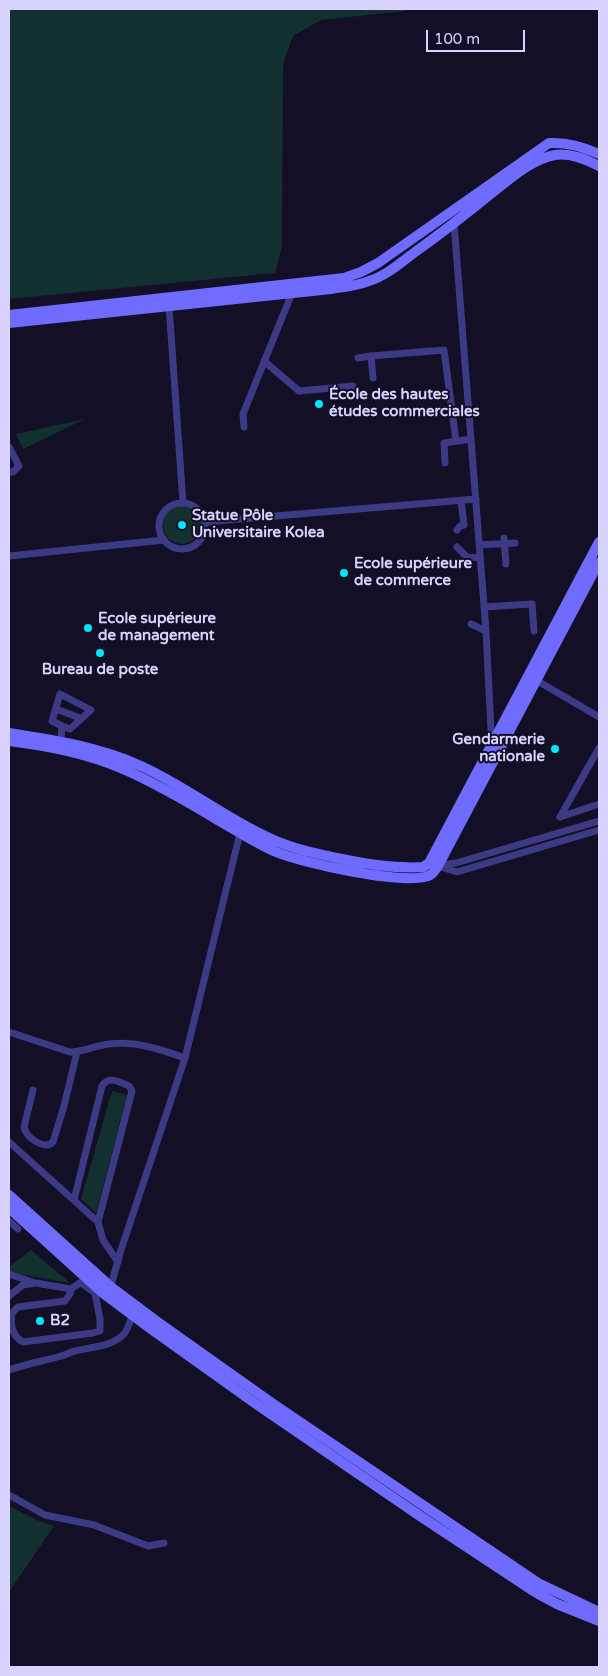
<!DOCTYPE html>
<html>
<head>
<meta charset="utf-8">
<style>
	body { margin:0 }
	#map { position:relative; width:608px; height:1676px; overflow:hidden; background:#130f26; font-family:"Varela Round",sans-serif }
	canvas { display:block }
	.frame { position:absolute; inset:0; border:10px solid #d9d4ff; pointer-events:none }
	.scale { position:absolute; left:426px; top:30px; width:99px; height:22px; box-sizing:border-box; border:2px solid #d9d4ff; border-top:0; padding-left:6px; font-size:15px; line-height:18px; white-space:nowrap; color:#d9d4ff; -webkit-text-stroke:4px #130f26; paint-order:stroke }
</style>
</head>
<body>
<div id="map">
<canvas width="608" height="1676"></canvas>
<div class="frame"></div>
<div class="scale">100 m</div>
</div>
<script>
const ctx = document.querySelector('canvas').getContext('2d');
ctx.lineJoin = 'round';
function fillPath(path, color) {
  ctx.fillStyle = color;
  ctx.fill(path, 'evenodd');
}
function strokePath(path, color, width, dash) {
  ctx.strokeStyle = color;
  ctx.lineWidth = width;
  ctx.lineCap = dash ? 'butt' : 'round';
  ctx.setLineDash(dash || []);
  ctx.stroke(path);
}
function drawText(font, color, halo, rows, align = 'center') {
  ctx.font = font + ' "Varela Round",sans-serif';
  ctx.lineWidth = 4;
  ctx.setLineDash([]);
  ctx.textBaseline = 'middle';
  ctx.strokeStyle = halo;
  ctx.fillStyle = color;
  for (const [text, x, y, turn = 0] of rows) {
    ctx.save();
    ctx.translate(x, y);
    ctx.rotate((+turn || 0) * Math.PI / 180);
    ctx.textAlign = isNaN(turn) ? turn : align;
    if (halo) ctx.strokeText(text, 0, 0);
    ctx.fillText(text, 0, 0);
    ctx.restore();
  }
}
const green = new Path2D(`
	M9,9H408L405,11L321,20L293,36L283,64L282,247L275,273L9,299Z
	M85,419L23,449L16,434Z
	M163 525a19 19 0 1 1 38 0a19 19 0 1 1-38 0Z
	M112,1091L127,1095L96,1213L81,1199Z
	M31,1250L70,1283L19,1274L9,1270V1267Z
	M9,1506L37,1520L54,1526L9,1592Z`);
const street = new Path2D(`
	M454,223L486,631L491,730L495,741
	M169,306L183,503
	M371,356L444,350L456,441
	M358,358L371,356L373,378
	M264,361L299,391L353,386
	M244,427L243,414L292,293
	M9,447L19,466L13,472H9
	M445,463L444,443L471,439
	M159 526a23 23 0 1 1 46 0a23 23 0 1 1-46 0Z
	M205,522L476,499
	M457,530L460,526L464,525L461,500
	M504,538L506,564
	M479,545L515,543
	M457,547L468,558L480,557
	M9,556L164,540
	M484,607L532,604L534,631
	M471,624L486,631
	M536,680L599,717
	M56,709L80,718
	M61,741L62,726L70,729L91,710L60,694L52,721L62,726
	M560,817L599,748
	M560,817L599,804
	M441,865L456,863L599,821
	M438,866L457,872L599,830
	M9,1032L70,1052C84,1052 96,1045 109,1044C135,1041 160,1049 185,1058
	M33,1090L24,1127C26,1137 44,1151 53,1142L64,1106L77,1052
	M9,1142L98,1222L103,1240L118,1262
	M74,1200L102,1086C109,1075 120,1082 129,1086L132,1091L98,1222
	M9,1221L18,1229
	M9,1274L32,1282
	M71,1289L70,1294L65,1301L18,1307L12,1313C10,1325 12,1336 23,1342L93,1333L100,1331V1319L95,1293L81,1283
	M110,1289L121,1250L185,1058L241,829
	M9,1296L23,1285L36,1283L71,1289L84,1280
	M9,1370C26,1364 43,1361 61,1356C66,1355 70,1352 75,1351C91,1347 109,1347 122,1336C128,1331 130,1322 132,1315
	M9,1495L45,1515L94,1525L148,1546L164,1543`);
const secondary = new Path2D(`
	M9,315L344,278L361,272L378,263L549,143C568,142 582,147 599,154
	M9,323L331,289C344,287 357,286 369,281C385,276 398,265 411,255C439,235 466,214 493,192C511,178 532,159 555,155C571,153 585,159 599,166
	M9,733C54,740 99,747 141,766C183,785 220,814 261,834C285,847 310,852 337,858C365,864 394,869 423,867L429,863L599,542
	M9,741C48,746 86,753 123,769C155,783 186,801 216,819C236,830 255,843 276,852C302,863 402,885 428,876C433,875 435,870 438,866L599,562
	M9,1195L111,1287L155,1320L272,1403L538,1583L599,1612
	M9,1208L104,1294L151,1329L256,1404L420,1516L535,1592L557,1604L599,1621`);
const markers = [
	[319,404,5,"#00e5ff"],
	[182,525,5,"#00e5ff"],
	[344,573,5,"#00e5ff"],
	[88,628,5,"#00e5ff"],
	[100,653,5,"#00e5ff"],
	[555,749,5,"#00e5ff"],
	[40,1321,5,"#00e5ff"]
];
const poiNames = [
	["École des hautes",329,395],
	["études commerciales",329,412],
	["Statue Pôle",192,516],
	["Universitaire Kolea",192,533],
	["Ecole supérieure",354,564],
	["de commerce",354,581],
	["Ecole supérieure",98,619],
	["de management",98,636],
	["Bureau de poste",100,670,"center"],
	["Gendarmerie",545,740,"right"],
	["nationale",545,757,"right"],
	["B2",50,1321]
];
fillPath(green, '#12302f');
strokePath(street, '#3d3a85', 7);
strokePath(secondary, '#6f6bff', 10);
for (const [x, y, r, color] of markers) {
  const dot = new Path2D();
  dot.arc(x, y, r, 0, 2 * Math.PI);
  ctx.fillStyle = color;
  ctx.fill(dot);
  strokePath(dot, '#130f26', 2);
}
drawText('bold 15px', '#d9d4ff', '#130f26', poiNames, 'left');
</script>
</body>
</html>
